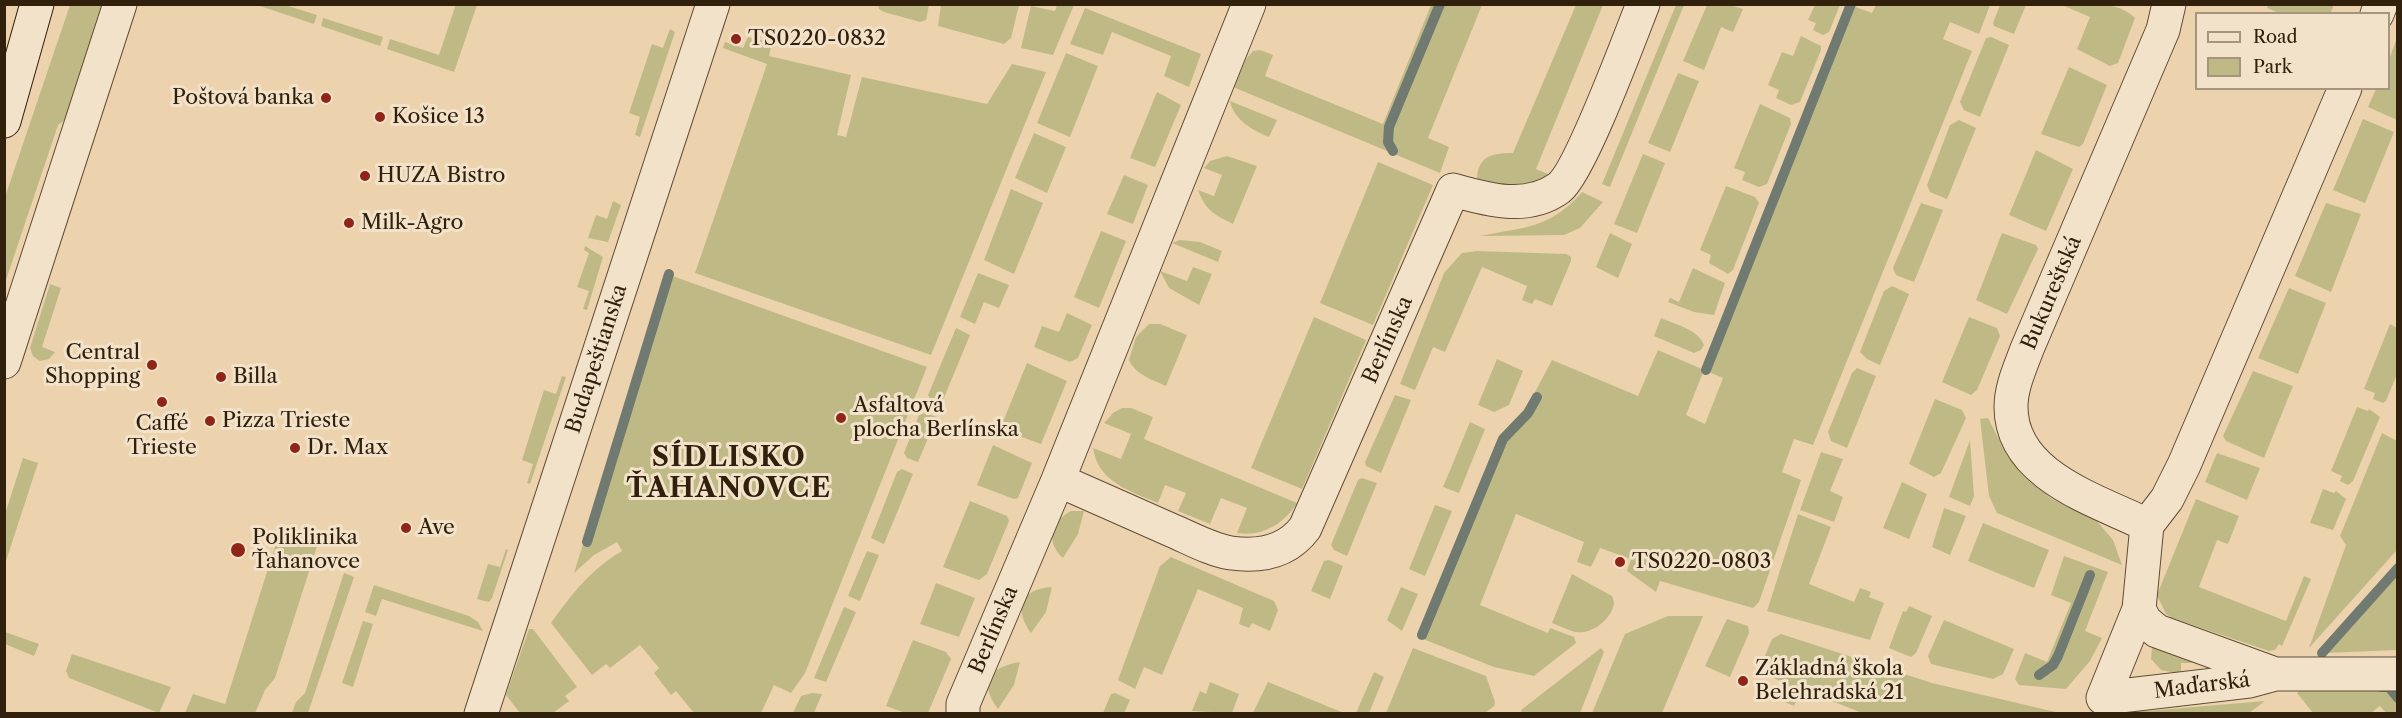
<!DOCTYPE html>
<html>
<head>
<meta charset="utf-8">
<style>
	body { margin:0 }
	#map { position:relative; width:2402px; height:718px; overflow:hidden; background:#ecd3ae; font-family:"Libre Caslon Text",serif }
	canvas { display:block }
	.frame { position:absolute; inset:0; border:6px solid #31200c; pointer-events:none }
	.legend { position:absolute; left:2195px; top:12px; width:195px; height:78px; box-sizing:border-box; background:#f3e2ca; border:2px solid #a5947e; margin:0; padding:8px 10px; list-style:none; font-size:18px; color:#31200c }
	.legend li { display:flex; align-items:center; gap:12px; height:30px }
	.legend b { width:30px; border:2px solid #a5947e }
</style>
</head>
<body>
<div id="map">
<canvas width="2402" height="718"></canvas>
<div class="frame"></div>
<ul class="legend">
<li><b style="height:8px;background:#f3e2ca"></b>Road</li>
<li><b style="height:16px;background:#bfba85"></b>Park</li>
</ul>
</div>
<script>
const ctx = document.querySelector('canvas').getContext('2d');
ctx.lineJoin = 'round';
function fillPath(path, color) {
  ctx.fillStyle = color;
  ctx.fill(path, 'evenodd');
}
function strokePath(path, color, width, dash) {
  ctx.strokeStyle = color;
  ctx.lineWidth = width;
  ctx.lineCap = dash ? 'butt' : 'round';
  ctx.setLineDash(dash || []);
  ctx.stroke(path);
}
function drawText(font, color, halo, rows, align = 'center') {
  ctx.font = font + ' "Libre Caslon Text",serif';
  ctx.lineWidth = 6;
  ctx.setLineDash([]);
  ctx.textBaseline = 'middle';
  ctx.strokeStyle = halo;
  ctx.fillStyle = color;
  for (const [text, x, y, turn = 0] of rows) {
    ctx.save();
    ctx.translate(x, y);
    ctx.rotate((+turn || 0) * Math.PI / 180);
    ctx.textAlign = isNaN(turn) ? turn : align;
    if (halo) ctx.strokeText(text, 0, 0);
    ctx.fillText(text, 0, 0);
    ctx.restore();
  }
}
const green = new Path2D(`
	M456,4L477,5L454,72L387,49L390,39L439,55Z
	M70,5H108L72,115L58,125L5,283V197Z
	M257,5H285L317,15L314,24Z
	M878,5V4L929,5L926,20L920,22L884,12L879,9Z
	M941,5V4L1019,5L1011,38L1004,44L938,26Z
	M1057,5H1074L1053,55L1021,48L1031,6L1055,11Z
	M1431,5H1482L1428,138L1449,147L1440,173L1233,87L1246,59L1253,51L1260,50L1273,55L1265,76L1383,124Z
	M1576,5H1603L1536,169L1550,175L1535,187L1480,184L1477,177C1479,155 1494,153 1513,153Z
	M1676,5H1684L1610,187L1602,184Z
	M1707,5H1730L1743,9L1733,32L1721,27L1704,70L1683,61Z
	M1815,5H1840L1829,32L1823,35L1813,30L1816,23L1808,20Z
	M1850,5L1872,13L1876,5H1990L1979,34L1950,22L1943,39L1972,51L1813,445L1794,439L1782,472L1801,480L1759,602L1753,608L1660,581L1656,592L1627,571L1631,559L1600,548L1591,567L1577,562L1584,542L1516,514L1480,605L1548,633L1550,628L1574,637L1576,643L1534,676L1494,667L1418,637L1500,437L1525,411L1552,360L1638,396L1658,350L1704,370L1777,180ZM1704,370L1723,378L1705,424L1686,415Z
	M2000,5H2026L2014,34L1994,26L1993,23Z
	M2062,5C2087,4 2118,0 2135,18L2118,63L2110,66L2077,49L2090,17Z
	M2268,5V4L2334,5L2330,14L2279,13L2267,8Z
	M1085,8L1201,54L1189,87L1164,76L1171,56L1112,32L1103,55L1070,44Z
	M323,18L383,37L380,46L321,26Z
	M670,29L675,32L640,137L635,135L640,117L629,113L652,44L663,48Z
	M1801,36L1821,46V50L1800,102L1791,105L1776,98L1779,90L1768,85L1782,52L1793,56Z
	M748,37L772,43L769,56L851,75L837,135L846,137L862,77L987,104L1012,64L1046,72L931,355L695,273L767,64L723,48L725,42L743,48Z
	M1991,37L2009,45L1980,117L1964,110L1960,102L1986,38Z
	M2397,38V120L2368,107L2376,89L2388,88L2389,59Z
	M1066,53L1098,66L1070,137L1037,123Z
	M2069,67L2107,85L2083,144L2079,147L2041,134Z
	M1678,73L1699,81L1670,152L1648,143Z
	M1157,92L1181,105L1155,167L1130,158Z
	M1230,101L1277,120L1269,137C1252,130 1234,120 1230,101Z
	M1760,104L1790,118L1791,124L1767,184L1759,187L1742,180L1745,172L1734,168Z
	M2363,119L2394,132L2365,203L2333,190Z
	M1959,120L1976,128L1947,199L1930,192L1927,185L1950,125Z
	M1034,133L1066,147L1047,193L1015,178Z
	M2036,150L2073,169L2046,231L2009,215Z
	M1643,154L1665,163L1637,233L1614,224Z
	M1227,156L1257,166L1233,224C1215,215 1205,210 1198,190L1214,196L1222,175L1204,168L1210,161Z
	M1378,162L1433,185L1373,325L1320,303Z
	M1124,175L1148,185L1133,224L1107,214Z
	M1726,186L1755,197L1759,203L1733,270L1728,274L1709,263L1711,255L1700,250Z
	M1011,189L1043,203L1014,274L984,260Z
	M1582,192L1603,202L1580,228L1564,235L1480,236C1524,227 1550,229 1582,192Z
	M613,201L621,205L608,242L588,238L596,215L607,219Z
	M1921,203L1943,210L1914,282L1896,275L1893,268Z
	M2326,203L2361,214L2331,292L2295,276Z
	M1101,231L1126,241L1099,308L1074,297Z
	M1610,233L1632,244L1618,278L1596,267Z
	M2002,233L2036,245L2038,249L2007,314L1976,300Z
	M1180,240L1200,242L1222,251L1218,262L1172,243Z
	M585,246L603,257L587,310L583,309L589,291L577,287L589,253L584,250Z
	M1477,251L1566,254L1571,257V261L1552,306L1535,299L1532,304L1522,300L1527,286L1482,267L1445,352L1433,347L1415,390L1400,384L1444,273L1462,253Z
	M1193,267L1212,274L1199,305L1169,288L1160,271L1187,281Z
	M1693,268L1725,283L1714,315L1694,312L1668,302L1670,298L1679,302Z
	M978,273L1009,285L999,308L984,302L975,324L960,317Z
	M667,274L927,367L805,673L791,693L774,685L761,713H694L676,691L671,695L654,673L659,668L640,645L610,668L606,664L592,675L551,623C572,594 590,570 622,551L617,542L594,555L574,573Z
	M50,284L61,288L42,347L55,352L49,359L40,361L33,356L30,348Z
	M1892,286L1909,294L1880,365L1867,359L1860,352L1884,291Z
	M2289,288L2326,303L2298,374L2258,358Z
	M1067,313L1092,325L1078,358L1070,362L1034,347L1042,326L1059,332Z
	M1314,317L1366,340L1302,489L1251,468Z
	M1969,317L1997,328L2000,336L1977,390L1971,395L1942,382Z
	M1661,318C1675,324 1699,330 1704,345L1701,350L1694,353L1654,336Z
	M1149,324H1160L1187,335L1166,386C1151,379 1136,375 1129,360L1136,337Z
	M2390,324L2397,328V374L2386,401L2383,403L2373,399L2375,393L2364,389Z
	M956,328L970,335L941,405L932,402L928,395Z
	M1497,359L1523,371L1509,405L1494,412L1478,405Z
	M1027,363L1067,381L1041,444L1000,429Z
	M1857,368L1876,376L1847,448L1831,441L1828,432L1852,373Z
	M2253,371L2293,386L2264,458L2226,441L2223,436Z
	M562,376L566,377L530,484L527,483L533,464L522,460L544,390L556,394Z
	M1395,395L1411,400L1381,473L1366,466L1365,462Z
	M1935,399L1962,410L1966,418L1941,473L1934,477L1909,464Z
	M2357,407L2368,411L2369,409L2380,417L2353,481L2348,485L2340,481L2342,476L2331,471Z
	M1122,408H1131L1153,417L1144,439L1297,503C1284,524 1262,537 1237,533L1247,508L1221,498L1210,524L1178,511L1186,493L1165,485L1158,503C1130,491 1098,482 1093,448L1121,459L1131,434L1104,423L1113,413Z
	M925,413L937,417L918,462L907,458L904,453L919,415Z
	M1988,418L2008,457L2025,478L2052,499L2096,520L2113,540L2122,565L1997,513L1989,496L1980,419Z
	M1470,422L1485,429L1459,493L1443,487Z
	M2382,433L2397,441V550L2309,648L2346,545L2340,536Z
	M1970,440L1974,496L1970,506L1949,497Z
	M993,445L1032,463L1018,498L1014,499L977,485Z
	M1821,452L1843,459L1830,491L1843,497L1834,522L1800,510Z
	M2217,453L2260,468L2247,500L2205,482Z
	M23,458L38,463L5,564V514Z
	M902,469L913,474L884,544L871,538L897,472Z
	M1362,478L1377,483L1347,556L1334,550L1331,545L1358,480Z
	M1902,482L1927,494L1909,539L1883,528Z
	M2323,489L2334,493L2336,491L2346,499L2333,530L2310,523Z
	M2196,499L2239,516L2228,544L2217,540L2199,587L2286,621L2304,576L2311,579L2282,646L2279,644L2275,650L2269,651L2172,618L2166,614L2157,595Z
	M970,501L1007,516L1009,521L987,574L979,580L943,567Z
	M1435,505L1452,511L1425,576L1409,569Z
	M1944,508L1966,516L1950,555L1932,547Z
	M1071,511H1084L1078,534L1063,558C1045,542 1051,521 1071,511Z
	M1798,514L1831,527L1809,584L1854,602L1860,588L1871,592L1869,597L1884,603L1870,640L1767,611Z
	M1983,523L2049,550L2034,588L1968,561Z
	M281,528L319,540L275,678L265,690L255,713H185L193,694L225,704Z
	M506,549L508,550L492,598L489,602L477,599L488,564L500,567Z
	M867,551L879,555L860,601L848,596Z
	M2064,556L2108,572L2085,631L2102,638L2090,661L2066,689L2019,685L2015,679L2025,653L2047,662L2071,603L2051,595Z
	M1171,557L1274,601L1278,610L1270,631L1252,623L1249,628L1239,624L1243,608L1198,589L1162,675L1144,667L1135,689L1118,680L1160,566Z
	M1329,560L1343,566L1330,599L1311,591L1324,561Z
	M2397,572V650L2326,653Z
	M344,573L354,577L308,713H292L296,702L305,693Z
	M1572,574L1612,596L1614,603C1612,619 1592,635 1575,632C1568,630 1560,626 1552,623Z
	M936,583L975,598L959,637L920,624Z
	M374,585L469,616L478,622L483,631L382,599L376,616L365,612Z
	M1052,587L1046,612L1031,633C1013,608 1021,589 1052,587Z
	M1401,587L1418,594L1402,631L1387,620Z
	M1909,606L1932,616L1916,653L1911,657L1889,648L1903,611L1906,612Z
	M844,607L856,612L826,682L814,678Z
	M1668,616H1703L1662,713H1592L1625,634Z
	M1727,619L1748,626L1749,633L1730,677L1705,666Z
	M1944,620L2014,649L2003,674L1993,679L1931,664L1928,656Z
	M363,621L373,624L353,687L342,683Z
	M529,629H533L577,687L565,696L569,701L553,713H520L506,695Z
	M5,632L39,644L34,656L5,644Z
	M1781,634L1932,683L2060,713H1862L1802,689L1794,706L1775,698L1781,681L1758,672L1772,639Z
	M913,640L946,652L951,659L928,713H905L886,706Z
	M2158,646L2245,673L2206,674V663H2181V674L2161,670L2151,659L2152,648Z
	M1413,648L1486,676L1495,702L1494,706L1485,713H1386Z
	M1601,648L1604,652L1580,713H1522L1521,710Z
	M72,654L171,687L159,713L69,678L66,671Z
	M1020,662L1014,685L998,709C978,682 989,667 1020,662Z
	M1374,672L1384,677L1369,713H1356Z
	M1210,682L1239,694L1232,713L1192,711L1200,691L1206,694Z
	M1268,682L1344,713H1253Z
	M2397,682V713H2386L2380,706L2371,713H2313L2297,693L2303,688Z
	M812,693L822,694L814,713H793L801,696Z
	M1115,693L1130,700L1124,713H1103L1111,694Z
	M2265,701L2249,713L2130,714L2128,709L2146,704L2147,711Z`);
const stream = new Path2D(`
	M1393,151L1388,142L1389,127L1440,4
	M1706,370L1851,4
	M587,542L669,274
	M1422,635L1503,439L1528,413L1537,397
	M2322,653L2398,568
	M2039,675L2053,665L2058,656L2090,575
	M2381,687H2389L2398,698`);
const street = new Path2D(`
	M1249,4L1058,480C1096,497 1134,514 1171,530C1190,538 1211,550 1231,553C1260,557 1287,552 1305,528L1453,190C1488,200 1527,211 1559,188C1580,172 1630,37 1643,4
	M2169,4L2163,30L2027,349C2020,368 2011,387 2011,407C2011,476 2097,500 2147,525L2139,609L2145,621L2157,631L2275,674
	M2377,14L2381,4
	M4,362L120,4
	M2147,525L2167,499L2184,465L2345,88
	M2139,609L2103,698L2249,681L2275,674H2398
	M481,714L713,4
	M963,714V704L1058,480`);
const secondary = new Path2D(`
	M4,121L37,4`);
const markers = [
	[736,39,6,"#8f2418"],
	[326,98,6,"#8f2418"],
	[380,117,6,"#8f2418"],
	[365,176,6,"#8f2418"],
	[349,223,6,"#8f2418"],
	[152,365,6,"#8f2418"],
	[221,377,6,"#8f2418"],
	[162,402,6,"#8f2418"],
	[841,418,6,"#8f2418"],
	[210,421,6,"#8f2418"],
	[295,448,6,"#8f2418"],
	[406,528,6,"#8f2418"],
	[238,550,8,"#8f2418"],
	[1620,562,6,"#8f2418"],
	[1743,681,6,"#8f2418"]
];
const poiNames = [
	["TS0220-0832",748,39],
	["Poštová banka",314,98,"right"],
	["Košice 13",392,117],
	["HUZA Bistro",377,176],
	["Milk-Agro",361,223],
	["Central",140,353,"right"],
	["Shopping",140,377,"right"],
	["Billa",233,377],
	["Asfaltová",853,406],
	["plocha Berlínska",853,430],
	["Pizza Trieste",222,421],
	["Caffé",162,424,"center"],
	["Trieste",162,448,"center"],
	["Dr. Max",307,448],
	["Ave",418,528],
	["Poliklinika",252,538],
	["Ťahanovce",252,562],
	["TS0220-0803",1632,562],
	["Základná škola",1755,669],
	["Belehradská 21",1755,693]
];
const streetNames = [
	["Bukureštská",2052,293,-67],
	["Berlínska",1388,340,-66],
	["Budapeštianska",597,359,-72],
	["Berlínska",994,630,-67],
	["Maďarská",2202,686,-7]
];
const districtNames = [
	["SÍDLISKO",729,458],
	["ŤAHANOVCE",729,489]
];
fillPath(green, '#bfba85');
strokePath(stream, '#707a70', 10);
strokePath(street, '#604d34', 35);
strokePath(secondary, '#31200c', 35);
strokePath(street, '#f3e2ca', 33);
strokePath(secondary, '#f3e2ca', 33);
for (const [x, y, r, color] of markers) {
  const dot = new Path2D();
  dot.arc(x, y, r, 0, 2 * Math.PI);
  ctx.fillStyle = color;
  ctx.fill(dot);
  strokePath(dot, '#f3e2ca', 2);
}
drawText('21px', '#31200c', '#f3e2ca', poiNames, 'left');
drawText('21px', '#31200c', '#f3e2ca', streetNames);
ctx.letterSpacing = '1.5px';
drawText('bold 27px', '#31200c', '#f3e2ca', districtNames);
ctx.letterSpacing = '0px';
</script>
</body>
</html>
